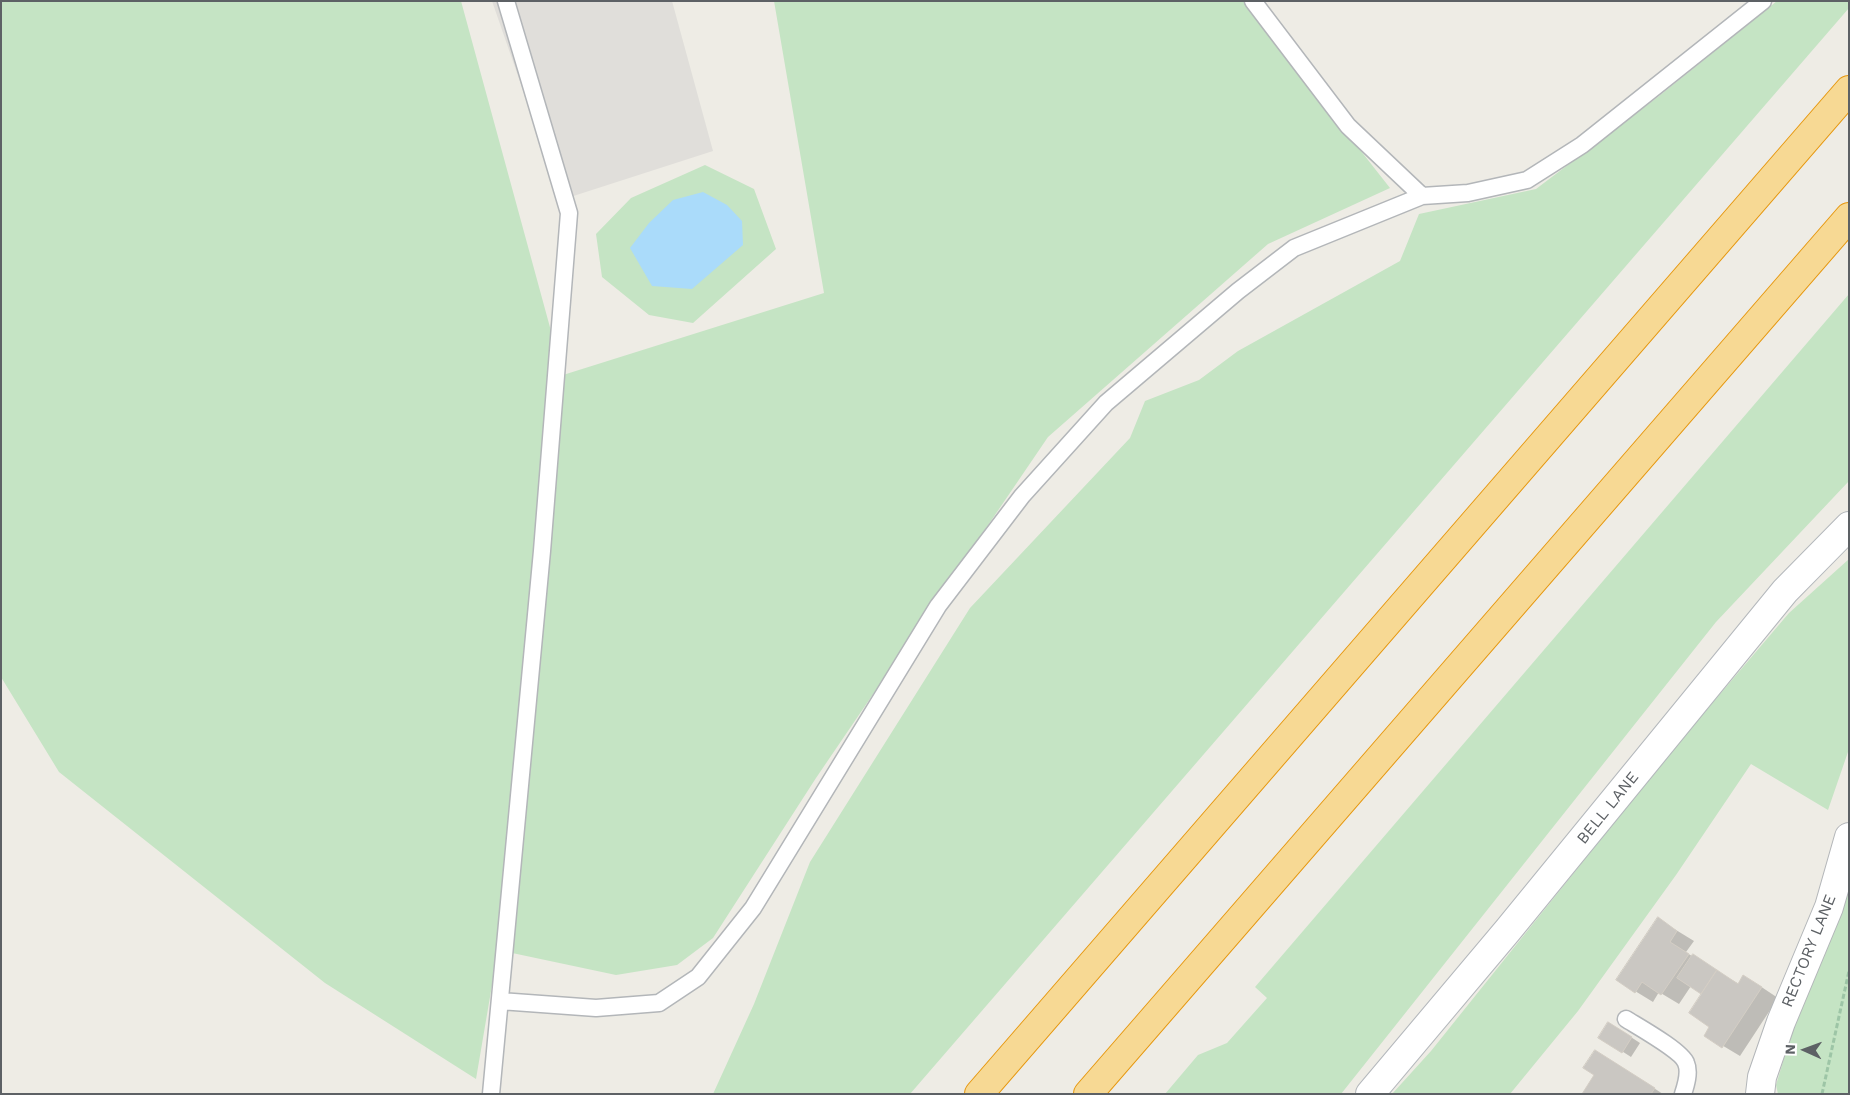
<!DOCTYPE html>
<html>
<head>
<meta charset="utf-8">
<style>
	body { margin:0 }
	#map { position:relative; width:1850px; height:1095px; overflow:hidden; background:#eeece5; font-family:"Work Sans",sans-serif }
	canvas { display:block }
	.frame { position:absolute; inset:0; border:2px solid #5d6165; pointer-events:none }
	.north { position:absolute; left:1780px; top:1025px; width:50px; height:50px; -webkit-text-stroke:4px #fff; paint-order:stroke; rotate:272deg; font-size:14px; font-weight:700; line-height:20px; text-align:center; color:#5d6165 }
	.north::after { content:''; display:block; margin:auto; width:18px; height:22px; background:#5d6165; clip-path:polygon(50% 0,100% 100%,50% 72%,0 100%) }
</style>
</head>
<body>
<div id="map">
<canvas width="1850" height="1095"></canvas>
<div class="frame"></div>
<div class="north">N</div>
</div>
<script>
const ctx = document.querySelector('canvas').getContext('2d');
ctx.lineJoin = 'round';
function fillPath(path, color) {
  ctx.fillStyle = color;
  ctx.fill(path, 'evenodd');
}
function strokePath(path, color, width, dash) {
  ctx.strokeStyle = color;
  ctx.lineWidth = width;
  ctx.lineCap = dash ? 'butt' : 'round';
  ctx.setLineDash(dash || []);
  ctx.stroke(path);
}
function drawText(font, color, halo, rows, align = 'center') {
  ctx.font = font + ' "Work Sans",sans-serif';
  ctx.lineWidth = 4;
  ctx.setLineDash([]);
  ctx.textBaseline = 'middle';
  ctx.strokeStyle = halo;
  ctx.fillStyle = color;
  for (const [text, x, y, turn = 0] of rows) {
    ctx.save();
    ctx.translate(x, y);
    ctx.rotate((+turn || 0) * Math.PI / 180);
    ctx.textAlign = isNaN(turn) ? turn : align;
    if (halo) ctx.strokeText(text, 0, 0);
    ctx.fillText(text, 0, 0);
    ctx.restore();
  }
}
const industrial = new Path2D(`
	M492,1H672L713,151L561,200Z`);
const green = new Path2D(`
	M1,1H461L563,375L824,293L774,1H1243L1390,188L1268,244L1048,437L816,778L713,938L677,965L616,975L498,950L476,1079L325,983L59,772L1,677Z
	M1777,1H1849V8L910,1094H713L754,1004L810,862L970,608L1130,438L1145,401L1199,380L1238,351L1400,261L1419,214L1536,189L1659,96Z
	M705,165L754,189L776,249L693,323L649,315L602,277L596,234L631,198Z
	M1849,294V481L1716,622L1341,1094H1165L1198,1055L1227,1043L1267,998L1255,987Z
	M1849,559V749L1828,810L1751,764L1676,875L1578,1011L1510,1094H1392L1431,1051L1674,748L1789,613Z
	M1849,870V1094H1778L1776,1085L1791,1035Z`);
const water = new Path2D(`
	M703,192L727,205L742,221L743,245L692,289L652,286L630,248L649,223L673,200Z`);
const shadow = new Path2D(`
	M1658,919L1694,941L1686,952L1693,957L1739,984L1760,986L1778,998L1740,1056L1705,1035L1711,1026L1703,994L1691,986L1679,1004L1659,992L1653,1002L1617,980Z
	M1617,1028L1640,1043L1631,1057L1600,1037Z
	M1612,1061L1663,1094H1584Z`);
const building = new Path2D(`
	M1658,917L1677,931L1670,942L1689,954L1661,995L1642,982L1635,993L1616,980Z
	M1693,954L1717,970L1701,994L1677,978Z
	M1717,970L1738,984L1743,975L1762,987L1722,1048L1704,1036L1709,1027L1689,1013Z
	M1608,1022L1632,1037L1622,1053L1598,1038Z
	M1595,1050L1655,1088L1651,1094H1582L1594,1075L1583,1068Z`);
const path = new Path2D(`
	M1822,1094L1849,971`);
const lane = new Path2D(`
	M1253,1L1348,126L1422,196L1468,193L1527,180L1582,145L1763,1
	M500,1001L596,1008L659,1003L698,977L753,908L938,606L1022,496L1106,403L1238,291L1294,248L1422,196
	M1626,1019C1637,1026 1682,1051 1686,1063C1690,1072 1686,1085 1683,1094
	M491,1094L542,551L569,213L506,1`);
const street = new Path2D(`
	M1760,1094L1762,1077L1781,1022L1829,907L1849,837`);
const secondary = new Path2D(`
	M1370,1094L1508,930L1785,591L1849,526`);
const highway = new Path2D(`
	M979,1094L1849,90
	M1088,1094L1849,217`);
const streetNames = [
	["BELL LANE",1608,808,-51],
	["RECTORY LANE",1809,951,-68]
];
fillPath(industrial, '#e0deda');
fillPath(green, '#c5e4c4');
fillPath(water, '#aadbfa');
fillPath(shadow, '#0003');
fillPath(building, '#cac7c2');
strokePath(building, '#d3cdc4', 1);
strokePath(lane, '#b3b6b9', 19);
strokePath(street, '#b3b6b9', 30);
strokePath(secondary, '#b4b8bc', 30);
strokePath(highway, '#e6970e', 30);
strokePath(path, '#9dc5a6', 3, [5, 2.5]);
strokePath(lane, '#fff', 16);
strokePath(street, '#fff', 28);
strokePath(secondary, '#fff', 28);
strokePath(highway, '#f7d994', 28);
drawText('16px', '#5d6165', '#fff', streetNames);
</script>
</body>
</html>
